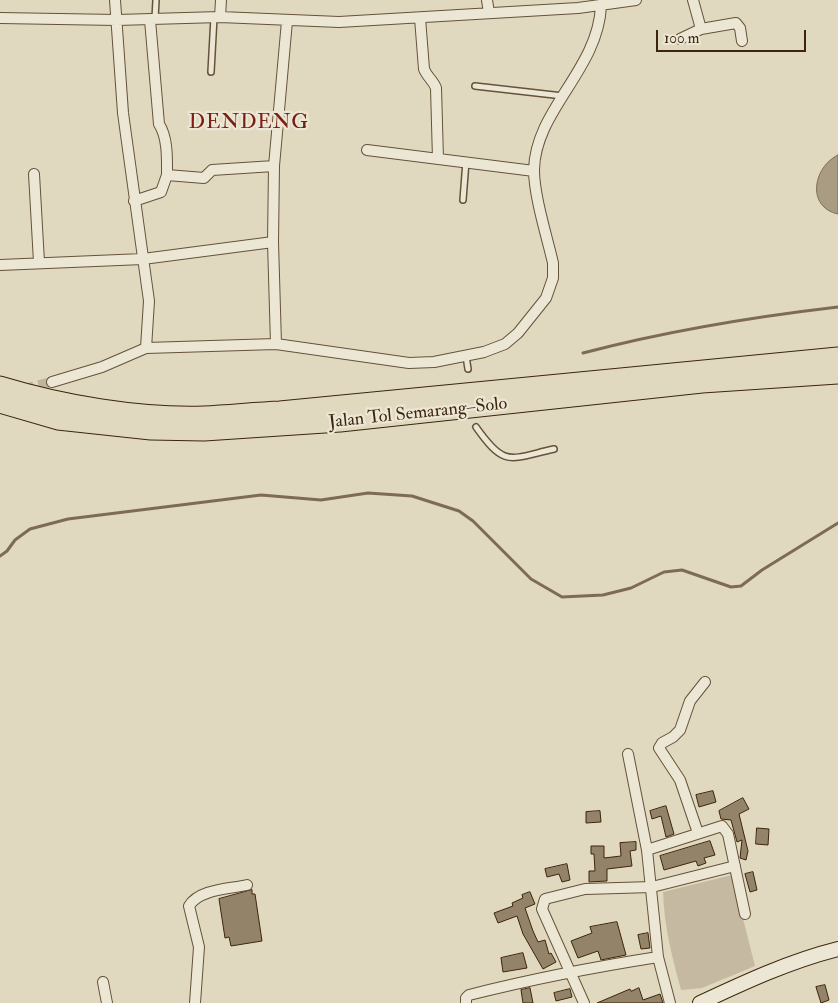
<!DOCTYPE html>
<html>
<head>
<meta charset="utf-8">
<style>
	body { margin:0 }
	#map { position:relative; width:838px; height:1003px; overflow:hidden; background:#e1d9bf; font-family:"IM FELL Double Pica",serif }
	canvas { display:block }
	.scale { position:absolute; left:656px; top:30px; width:150px; height:22px; box-sizing:border-box; border:2px solid #3c250c; border-top:0; padding-left:6px; font-size:15px; line-height:18px; white-space:nowrap; color:#3c250c; -webkit-text-stroke:4px #ece6d5; paint-order:stroke }
</style>
</head>
<body>
<div id="map">
<canvas width="838" height="1003"></canvas>
<div class="scale">100 m</div>
</div>
<script>
const ctx = document.querySelector('canvas').getContext('2d');
ctx.lineJoin = 'round';
function fillPath(path, color) {
  ctx.fillStyle = color;
  ctx.fill(path, 'evenodd');
}
function strokePath(path, color, width, dash) {
  ctx.strokeStyle = color;
  ctx.lineWidth = width;
  ctx.lineCap = dash ? 'butt' : 'round';
  ctx.setLineDash(dash || []);
  ctx.stroke(path);
}
function drawText(font, color, halo, rows, align = 'center') {
  ctx.font = font + ' "IM FELL Double Pica",serif';
  ctx.lineWidth = 4.5;
  ctx.setLineDash([]);
  ctx.textBaseline = 'middle';
  ctx.strokeStyle = halo;
  ctx.fillStyle = color;
  for (const [text, x, y, turn = 0] of rows) {
    ctx.save();
    ctx.translate(x, y);
    ctx.rotate((+turn || 0) * Math.PI / 180);
    ctx.textAlign = isNaN(turn) ? turn : align;
    if (halo) ctx.strokeText(text, 0, 0);
    ctx.fillText(text, 0, 0);
    ctx.restore();
  }
}
const green = new Path2D(`
	M732,875L755,966L702,988L681,990C672,957 664,926 663,892Z`);
const water = new Path2D(`
	M838,155V214C806,207 813,167 838,155Z`);
const stream = new Path2D(`
	M583,353C667,331 752,317 838,307
	M0,556L7,551L15,540L30,529L68,519L261,495L321,500L368,493L412,496L459,511L473,521L531,579L562,597L603,595L631,588L664,572L682,570L731,587L741,586L762,570L838,523`);
const building = new Path2D(`
	M713,791L716,802L699,807L696,795Z
	M743,798L749,809L739,814L748,851L746,860L740,858L742,840L737,842L731,820L721,819L719,811Z
	M666,806L674,834L666,837L661,816L652,819L650,811Z
	M600,811L601,822L586,823V812Z
	M757,828L769,829L768,845L756,844Z
	M710,841L715,855L704,858L706,863L698,866L696,861L664,870L660,856Z
	M636,842V850L630,851L632,866L607,869V881L589,882V871H595L594,854H591V846H604V858L621,856L620,843Z
	M567,864L570,880L562,882L559,874L547,877L545,869Z
	M753,872L757,890L750,892L745,874Z
	M252,890V894H255L262,941L231,946L229,937L225,938L219,899Z
	M530,892L535,904L525,908L533,931L538,942L545,940L549,954L551,953L556,962L543,969L523,934L517,916L498,923L494,913L513,906L512,903L523,898L522,895Z
	M617,922L626,955L601,960L598,951L578,958L571,941L592,933L590,927Z
	M648,933L650,948L641,949L638,935Z
	M523,953L527,968L503,972L501,958Z
	M825,985L829,1000L821,1003L816,987Z
	M530,988L533,1003H523L521,990Z
	M639,988L643,1000L660,994L663,1003H597L630,989L631,991Z
	M570,989L572,997L556,1001L554,993Z`);
const streetTunnel = new Path2D(`
	M24,389L52,382`);
const lane = new Path2D(`
	M155,19L156,0
	M211,72L214,17
	M475,86L563,96
	M463,200L466,161
	M466,356L468,369
	M476,427C505,468 509,459 554,449`);
const street = new Path2D(`
	M487,0L489,13
	M693,0L701,29L736,23L740,28L742,41
	M220,17L221,0
	M0,18L117,20L220,17L339,22L578,8L636,0
	M420,18L424,69C427,77 433,80 436,88L438,159
	M150,20L159,124C168,138 167,159 167,175L204,178L212,170L274,166
	M680,39L701,29
	M367,150L534,171
	M34,174L39,262
	M134,201L161,192L167,175
	M0,265L143,259L273,242
	M276,344L409,363L434,362L484,352L505,344L518,333L546,298L553,278V263C547,237 534,196 534,170C535,110 598,70 601,6
	M146,348L276,344L273,242L274,166L287,21
	M52,382L102,367L146,348L149,301L123,113L115,0
	M628,754L647,850L658,957L670,1003
	M698,833L680,780L659,748L662,743L673,737L680,730L690,701L705,682
	M647,850L722,826L728,834L745,914
	M103,982L107,1003
	M195,1003L199,947L189,906C199,889 230,889 247,885
	M466,1003V998L469,995C532,979 594,967 658,957
	M584,1003L542,909L545,899L585,889L652,887L735,866`);
const secondary = new Path2D(`
	M700,1003C745,982 790,961 838,949`);
const highway = new Path2D(`
	M0,386C63,405 138,418 204,416C229,415 255,412 280,411L838,357
	M0,403L58,420L151,430L204,431L340,422L702,383L838,374`);
const streetNames = [
	["Jalan Tol Semarang–Solo",418,414,-6]
];
const quarterNames = [
	["DENDENG",249,124]
];
fillPath(green, '#c5baa1');
fillPath(water, '#a99c82');
strokePath(water, '#7d6c53', 1);
strokePath(stream, '#7d6c53', 3);
fillPath(building, '#928369');
strokePath(building, '#3c250c', 1);
strokePath(streetTunnel, '#c0b59b', 10, [10, 5]);
strokePath(lane, '#655239', 8);
strokePath(street, '#655239', 12);
strokePath(secondary, '#3c250c', 16);
strokePath(highway, '#3c250c', 21);
strokePath(lane, '#ece6d5', 5);
strokePath(street, '#ece6d5', 10);
strokePath(secondary, '#ece6d5', 14);
strokePath(highway, '#e1d9bf', 19);
drawText('18px', '#3c250c', '#ece6d5', streetNames);
ctx.letterSpacing = '1px';
drawText('20px', '#7a1f14', '#ece6d5', quarterNames);
ctx.letterSpacing = '0px';
</script>
</body>
</html>
